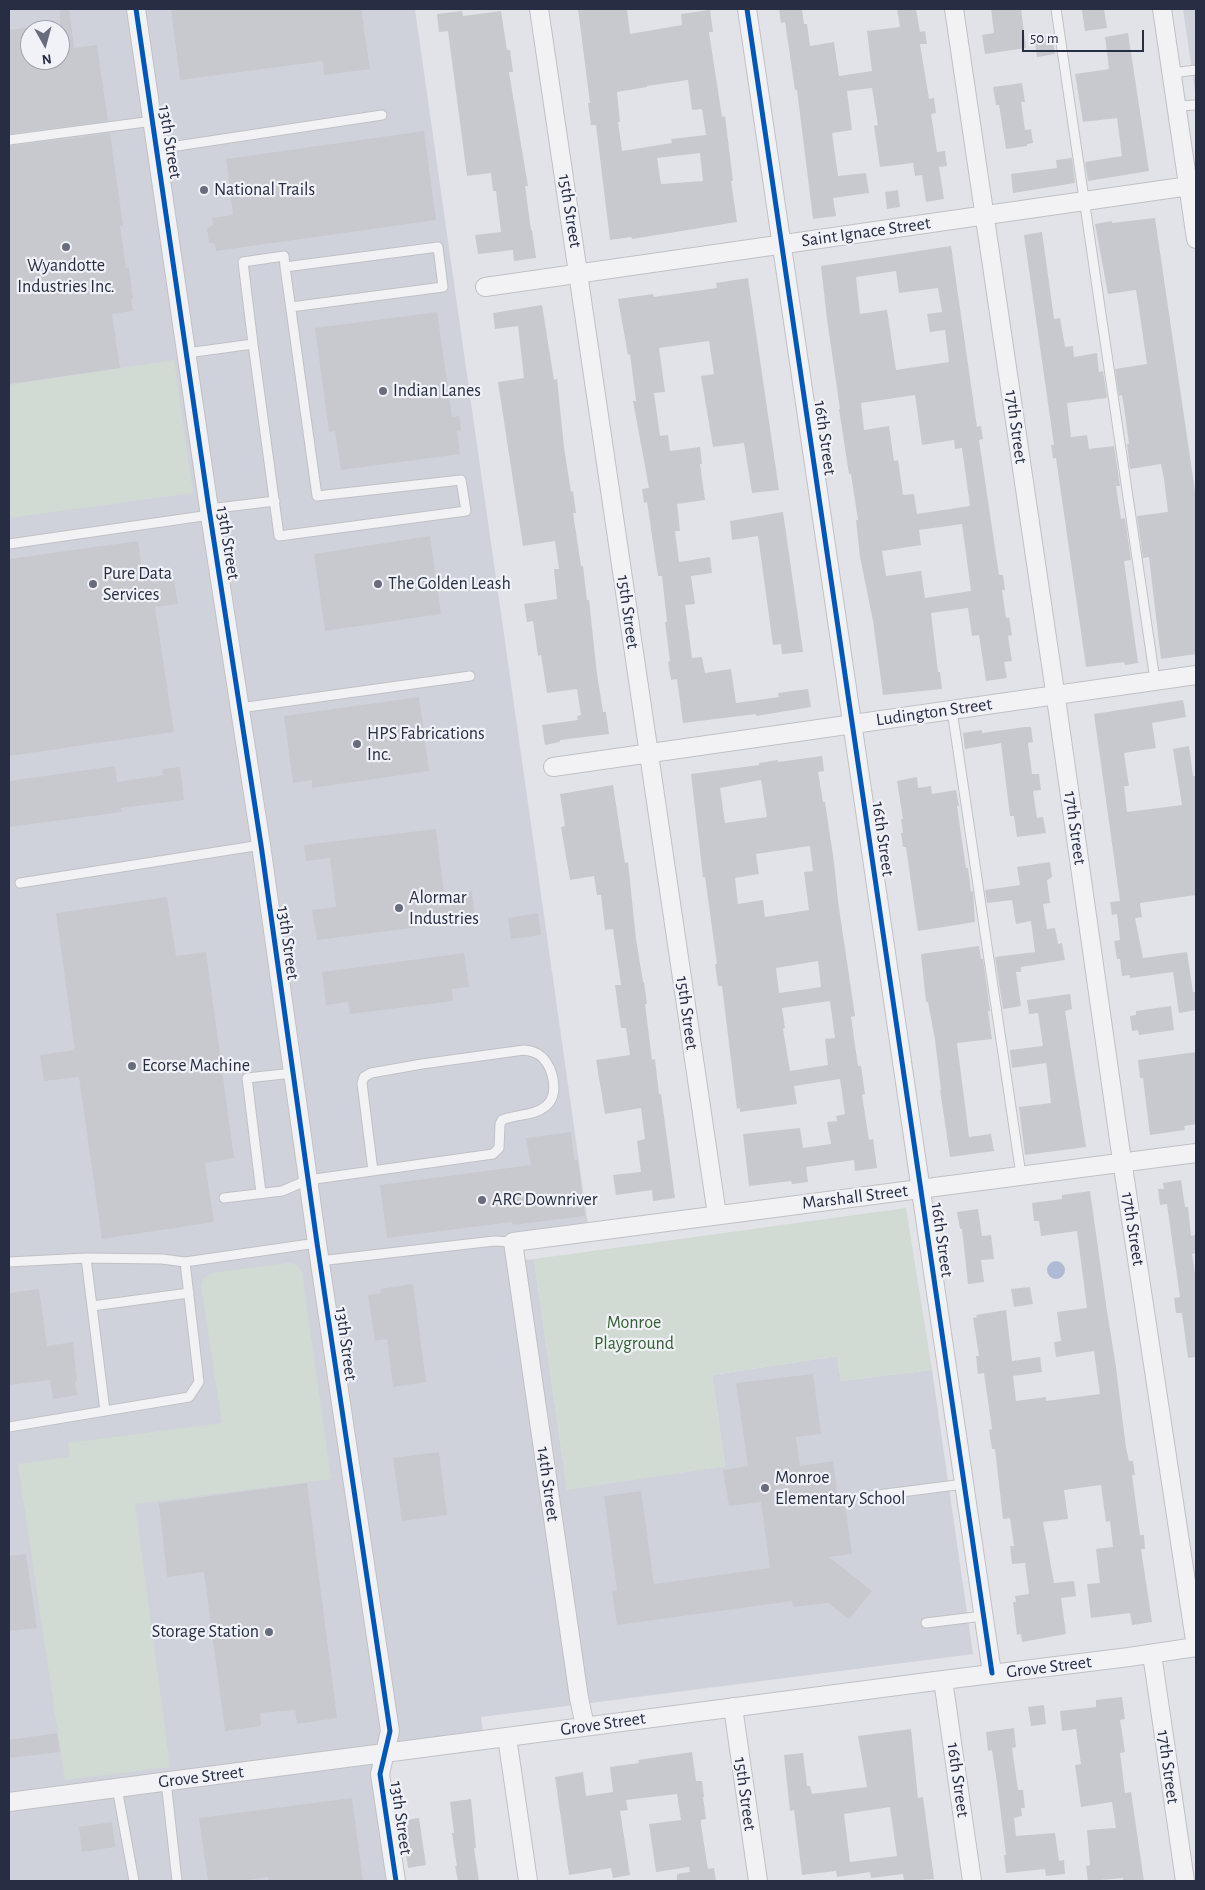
<!DOCTYPE html>
<html>
<head>
<meta charset="utf-8">
<style>
	body { margin:0 }
	#map { position:relative; width:1205px; height:1890px; overflow:hidden; background:#e2e3e8; font-family:"Alegreya Sans",sans-serif }
	canvas { display:block }
	.frame { position:absolute; inset:0; border:10px solid #272d43; pointer-events:none }
	.north { position:absolute; left:20px; top:20px; width:50px; height:50px; box-sizing:border-box; background:#f0f2f7; border:1px solid #a0a3af; border-radius:50%; rotate:173deg; font-size:14px; font-weight:700; line-height:20px; text-align:center; color:#272d43 }
	.north::after { content:''; display:block; margin:auto; width:18px; height:22px; background:#686d7d; clip-path:polygon(50% 0,100% 100%,50% 72%,0 100%) }
	.scale { position:absolute; left:1022px; top:30px; width:122px; height:22px; box-sizing:border-box; border:2px solid #272d43; border-top:0; padding-left:6px; font-size:15px; line-height:18px; white-space:nowrap; color:#272d43; -webkit-text-stroke:4px #f0f2f7; paint-order:stroke }
</style>
</head>
<body>
<div id="map">
<canvas width="1205" height="1890"></canvas>
<div class="frame"></div>
<div class="north">N</div>
<div class="scale">50 m</div>
</div>
<script>
const ctx = document.querySelector('canvas').getContext('2d');
ctx.lineJoin = 'round';
function fillPath(path, color) {
  ctx.fillStyle = color;
  ctx.fill(path, 'evenodd');
}
function strokePath(path, color, width, dash) {
  ctx.strokeStyle = color;
  ctx.lineWidth = width;
  ctx.lineCap = dash ? 'butt' : 'round';
  ctx.setLineDash(dash || []);
  ctx.stroke(path);
}
function drawText(font, color, halo, rows, align = 'center') {
  ctx.font = font + ' "Alegreya Sans",sans-serif';
  ctx.lineWidth = 4.5;
  ctx.setLineDash([]);
  ctx.textBaseline = 'middle';
  ctx.strokeStyle = halo;
  ctx.fillStyle = color;
  for (const [text, x, y, turn = 0] of rows) {
    ctx.save();
    ctx.translate(x, y);
    ctx.rotate((+turn || 0) * Math.PI / 180);
    ctx.textAlign = isNaN(turn) ? turn : align;
    if (halo) ctx.strokeText(text, 0, 0);
    ctx.fillText(text, 0, 0);
    ctx.restore();
  }
}
const built = new Path2D(`
	M9,9H415L589,1232L514,1241L516,1261L534,1259L567,1489L725,1466L712,1375L837,1356L841,1381L932,1370L973,1654L481,1717L484,1740L386,1753L396,1881H9ZM30,30H60V60H30Z
	M1183,9H1196V99Z`);
const green = new Path2D(`
	M174,360L193,493L9,518V385Z
	M906,1208L932,1370L841,1381L837,1356L712,1375L725,1466L567,1490L534,1259Z
	M288,1263C295,1263 298,1266 302,1272L331,1479L135,1504L170,1767L65,1780L18,1464L70,1457L68,1443L222,1423L201,1285L204,1278L211,1273Z`);
const water = new Path2D(`
	M1047 1270a9 9 0 1 1 18 0a9 9 0 1 1-18 0Z`);
const building = new Path2D(`
	M60,9H69L74,48L97,45L108,121L9,134V30L30,27V60H60Z
	M171,9H361L370,69L324,75L323,61L180,80Z
	M578,9H627L630,34L682,25L681,14L710,10L713,32H709L722,117L725,116L733,181H731L737,222L632,239L631,237L610,240L596,125H591L588,103H590ZM688,80L692,110L702,109L706,135L671,139L672,143L622,151L618,122H620L617,92L647,87V86ZM700,153L703,181L661,184L657,158Z
	M779,9H802L804,24H807L810,46L834,42L839,76L872,71L867,31L900,27L897,9H916L920,32L925,31L927,44H920L929,99L934,98L936,113L931,114L937,152L945,151L947,166L939,167L944,199L926,202L922,175L915,176L913,163L880,167L874,126L878,125L872,88L847,91L852,130L832,133L838,176L866,173L869,193L833,198L836,216L813,219L797,90H795L785,22L781,23Z
	M991,9H1021L1026,48L985,54L982,35L994,33Z
	M1091,9H1104L1107,28L1085,31L1082,10Z
	M462,11L463,16L501,11L507,50H510L513,72H509L528,186H525L531,230H532L536,258L514,261L513,250L478,254L475,235L501,232L496,191H493L491,173L467,176L448,31L439,32L437,14Z
	M1128,33L1149,171L1088,181L1085,162L1122,156L1117,118L1083,122L1075,74L1109,69L1105,37Z
	M1052,35L1055,54L1037,57L1034,37Z
	M1022,83L1025,102H1021L1025,130L1031,129L1033,143L1027,144V146L1006,149L999,105H996L993,87Z
	M424,131L436,220L216,251L215,244L209,243L207,228L213,225L212,218L233,215L226,159Z
	M110,133L123,226H120L126,268L129,267L133,299H131L133,311L112,314L120,368L9,384V146Z
	M1072,158L1075,183L1013,193L1011,174L1057,168L1056,160Z
	M898,190L900,207L887,209L885,192Z
	M1155,218L1196,498V654L1161,659L1149,557L1143,558L1137,516L1168,512L1164,479L1161,464L1130,469L1127,444H1129L1125,414L1122,395L1119,396L1115,369L1147,364L1138,302L1136,290L1108,294L1095,224L1112,221V223Z
	M1042,232L1054,319L1060,318L1065,347L1073,346L1074,357L1097,353L1099,372L1103,371L1107,398L1067,403L1071,437L1087,435L1089,449L1114,446L1120,486H1116L1121,519L1125,518L1131,560L1124,561L1138,663L1125,665L1124,662L1086,667L1056,458H1053L1051,445H1054L1024,235Z
	M951,246L977,427L981,426L983,439L979,440L999,575H1003L1005,590H1002L1006,618L1009,617L1012,635L1008,636L1012,661L1004,662L1007,678L986,681L979,635L972,636L968,608L931,613L938,672H940L942,689L883,695L873,621L860,557L856,520H858L851,474H849L839,409H840L827,319L821,266ZM896,271L899,293L938,288L942,312L927,314L930,332L945,330L949,362L896,370L887,310L860,314L856,277ZM915,395L922,445L954,440L955,449L962,448L970,506L917,514L914,494L903,495L898,460L894,461L889,426L864,430L861,403ZM962,524L971,591L925,598L921,571L886,576L882,551L921,545L919,530Z
	M748,278L779,490L752,493L744,443L713,447L701,376L714,374L709,341L659,348L665,392L654,393L660,436L668,435L670,451L700,447L702,464H700L705,500L677,504L680,531H675L679,562L710,557L712,573L691,576L695,604L685,605L692,658L702,657L705,673L731,669L736,703L779,697L778,693L808,689L811,707L756,716V714L683,723L677,679L671,680L668,662L670,661L665,622H667L662,576H658L647,502L644,503L642,489L649,488L633,401H636L630,354L628,355L618,299L653,294L654,297L717,288L716,283Z
	M542,305L554,380L557,379L564,447L571,492L573,491L576,513H573L581,566H583L587,600H589L597,674L603,712H606L609,734L560,740V742L545,745L542,725L578,720L577,716L581,715L577,689L547,693L541,655L538,656L533,621L527,622L524,604L557,599L554,569H559L555,541L523,546L498,382L524,378L518,326L495,329L493,313Z
	M437,312L452,417L459,416L461,430L457,431L460,454L341,470L335,431L329,432L315,328Z
	M783,512L803,652L782,654L781,644L773,645L758,536L732,540L730,521Z
	M430,536L441,614L325,631L314,554Z
	M138,541L143,578L173,574L178,604L155,607L174,732L9,756V559Z
	M419,697L429,771L312,788V780L293,783L284,716Z
	M1183,700L1186,717L1152,723L1156,748L1124,753L1129,786H1124L1127,812L1182,805L1173,749L1189,746L1193,776H1196V895L1140,903L1142,917L1135,918L1143,958L1187,952L1193,992H1195L1196,1010L1179,1013L1173,972L1130,978V975L1122,976L1120,959H1117L1114,941L1120,940L1117,914L1112,915L1110,902L1120,901L1094,714Z
	M1025,727H1031L1033,742L1028,743L1032,774H1039L1041,790L1033,791L1037,818L1043,817L1046,833L1017,837L1014,816H1010L1001,743L965,749L963,733L982,730V733Z
	M822,756L824,771L818,772L823,802H825L834,862L838,901L855,1016L851,1017L858,1066H861L865,1094L862,1095L869,1140L873,1139L877,1168L855,1171L854,1160L806,1167L808,1182L792,1184L791,1181L749,1186L743,1134L800,1128L803,1148L831,1144L827,1122L837,1121L836,1116L845,1114L840,1079L794,1086L797,1104L740,1112V1108L737,1109L722,986H718L715,964H717L705,877H703L691,774L759,765V763L778,760V762ZM761,780L767,817L725,823L720,788ZM810,846L813,871L804,872L809,910L765,917L763,900L738,904L735,878L759,874L756,854ZM818,961L821,987L779,993L776,968ZM830,1001L835,1038L825,1039L828,1065L790,1071L783,1029L785,1028L782,1008Z
	M115,766L117,782L163,775L162,769L180,767L184,800L121,808L122,812L9,827V781Z
	M917,777L918,788L931,786L932,794L956,790L959,806H957L966,868H968L971,892L973,891L975,922L918,931L906,847H903L901,833H903L901,819H903L897,781Z
	M613,785L625,863L628,862L636,939L643,982H644L647,1004H645L652,1060L655,1059L659,1094H661L675,1198L653,1201L652,1190L616,1195L613,1175L641,1172L637,1141L645,1139L641,1108L605,1114L596,1060L630,1055L626,1028H621L615,985H621L613,929L605,930L601,895H597L594,876L570,880L561,827L565,826L560,794Z
	M436,829L444,894L472,891L475,920L317,940L312,910L336,907L330,858L306,861L304,845Z
	M1050,862L1052,877L1047,880L1050,903L1043,904L1047,929L1055,928L1058,944L1062,943L1065,960L1021,967V972H1016L1021,1006L1003,1009L995,957L1035,952L1031,921L1016,924L1012,900L987,903L985,890L1020,885L1017,867Z
	M167,897L176,956L206,952L234,1158L205,1163L214,1222L102,1239L79,1077L44,1081L40,1055L75,1050L56,913Z
	M538,913L541,935L511,939L508,918Z
	M979,946L981,959H983L990,1011H988L992,1039L957,1043L969,1137L991,1134L994,1151L950,1157L940,1090H941L935,1040L928,1002H926L921,954Z
	M464,953L469,987L452,989L453,1001L350,1014L348,1002L326,1005L322,972Z
	M1070,994L1072,1009L1065,1011L1086,1147L1025,1155L1019,1107L1051,1103L1047,1069L1046,1063L1012,1068L1010,1050L1043,1046L1038,1013L1029,1014L1027,1000Z
	M1171,1006L1174,1030L1139,1035L1138,1030L1132,1031L1130,1016L1136,1015V1011Z
	M1196,1052V1124L1184,1126L1185,1130L1150,1135L1143,1078H1140L1138,1060Z
	M571,1132L574,1160H578L585,1216L513,1225L512,1222L387,1238L380,1185L531,1165L526,1138Z
	M1181,1180L1185,1207H1188L1191,1236L1195,1235L1196,1242V1253L1192,1254L1196,1280V1357L1188,1358L1182,1313H1176L1174,1298L1180,1297L1167,1204L1160,1205L1158,1189H1164L1163,1183Z
	M1090,1191L1107,1311L1116,1367L1126,1448L1129,1461H1133L1135,1475H1132L1140,1535H1144L1145,1549H1141L1152,1622L1132,1625L1130,1613L1091,1618L1087,1584L1100,1583L1096,1549L1113,1547L1110,1521L1106,1522L1101,1485L1064,1490L1068,1519L1043,1522L1054,1583L1074,1581L1076,1596L1061,1598L1066,1634L1022,1642L1021,1634L1017,1635L1013,1602H1016L1015,1596L1029,1594L1025,1563L1012,1564L1010,1546H1014L1010,1518L1003,1519L995,1449H992L989,1430L992,1429L984,1373L978,1374L976,1356H979L973,1318L977,1317L976,1315L1006,1310L1012,1361L1040,1357L1042,1372L1013,1376L1016,1401L1046,1397V1401L1100,1394L1094,1351L1056,1357L1054,1342L1061,1341L1057,1312L1087,1308L1077,1231L1041,1236L1039,1221H1034L1032,1203L1062,1199V1195Z
	M978,1209L982,1236L991,1235L994,1259L981,1260L984,1282L968,1284L962,1229H960L957,1212Z
	M413,1284L426,1382L393,1387L387,1339L375,1341L368,1295L381,1293L380,1289Z
	M1030,1287L1033,1304L1014,1307L1011,1289Z
	M39,1289L47,1346L73,1342L77,1381H75L77,1395L53,1399L50,1380L9,1385V1293Z
	M813,1374L821,1434L796,1437L800,1466L833,1461L839,1505L845,1504L852,1554L829,1557L872,1591L849,1619L828,1603L793,1607L792,1601L617,1625L612,1591L617,1590L604,1496L641,1491L654,1584L770,1568L761,1502L729,1506L723,1470L748,1466L736,1383Z
	M439,1452L447,1515L402,1521L393,1458Z
	M307,1483L337,1718L297,1724L295,1710L260,1713L261,1726L225,1731L204,1572L167,1577L159,1503Z
	M26,1554L37,1628L9,1631V1556Z
	M1122,1697L1125,1719L1120,1720L1125,1752L1120,1753L1125,1793L1131,1792L1144,1881H1123V1878L1088,1881L1086,1866L1090,1865L1087,1830L1116,1828L1112,1802L1081,1807L1075,1765L1081,1764L1076,1729L1062,1731L1060,1711L1096,1707V1700Z
	M1044,1705L1046,1724L1031,1726L1028,1707Z
	M1014,1728L1016,1747L1012,1748L1018,1790H1023L1025,1808H1021L1022,1816L1014,1818L1016,1836L1055,1833L1059,1861L1064,1860L1065,1874L1046,1876L1045,1869L1006,1873L1004,1855H1006L997,1783L992,1750L988,1751L986,1732Z
	M911,1729L918,1798L923,1797L934,1879L904,1881L903,1874L871,1878L870,1872L837,1877L836,1871L802,1875L794,1810L790,1811L784,1755L803,1753L807,1786H810L812,1794L867,1787L858,1736ZM890,1807L897,1856L850,1862L844,1814Z
	M57,1733L60,1752L9,1758V1740Z
	M692,1752L696,1781H702L704,1797H703L706,1819L701,1820V1825L708,1869L714,1868L716,1881H677V1874L690,1872L689,1867L656,1872L649,1824L681,1820L677,1794L626,1800L628,1810L620,1811L630,1875L613,1878L611,1868L569,1875L555,1777L583,1772L586,1796L613,1792L610,1767L639,1763L638,1760Z
	M352,1798L363,1881H269L268,1877L241,1881H208L199,1818Z
	M471,1799L476,1848H474L479,1881H458L455,1866H457L452,1833H454L450,1802Z
	M419,1818L426,1865L408,1868L401,1821Z
	M112,1822L115,1847L82,1852L79,1827Z`);
const service = new Path2D(`
	M1056,9L1155,680
	M1172,73L1196,70
	M1177,106L1196,105
	M9,140L153,121
	M157,149L382,115
	M253,344L279,536L466,511L461,480L317,496L285,267
	M187,353L253,344L243,262L284,256L285,267L438,247L443,287L291,307
	M209,509L275,501
	M9,544L210,515
	M240,708L470,676
	M952,710L1021,1175
	M20,883L261,845
	M261,1193L247,1078L293,1073
	M224,1198L282,1191L308,1180L493,1154L499,1148L500,1124L502,1120C517,1114 534,1116 546,1106C560,1094 553,1068 542,1057C537,1052 531,1051 524,1050L422,1064L371,1073L364,1077L362,1083L373,1171
	M86,1258L105,1411
	M319,1261L494,1241L513,1242
	M9,1262L86,1258L162,1259L185,1262L317,1243
	M92,1306L189,1293
	M9,1427L189,1397L199,1382L185,1262
	M862,1497L964,1484
	M926,1623L983,1616
	M166,1781L177,1881
	M117,1788L134,1881`);
const minor = new Path2D(`
	M136,9L209,509L261,845L317,1243L390,1731L380,1774L396,1881
	M539,9L717,1215
	M747,9L992,1673
	M954,9L1058,712L1120,1147L1196,1647
	M1162,9L1196,239
	M485,287L1189,186
	M553,767L1196,675
	M1152,1654L1185,1881
	M943,1680L972,1881
	M733,1707L758,1881
	M585,1726L579,1698L513,1242L1196,1153
	M507,1737L528,1881
	M9,1802L943,1680L1129,1657L1196,1647`);
const cycleway = new Path2D(`
	M136,9L209,509L261,845L317,1243L390,1731L380,1774L396,1881
	M747,9L992,1673`);
const markers = [
	[204,190,5,"#686d7d"],
	[66,247,5,"#686d7d"],
	[383,391,5,"#686d7d"],
	[93,584,5,"#686d7d"],
	[378,584,5,"#686d7d"],
	[357,744,5,"#686d7d"],
	[399,908,5,"#686d7d"],
	[132,1066,5,"#686d7d"],
	[482,1200,5,"#686d7d"],
	[765,1488,5,"#686d7d"],
	[269,1632,5,"#686d7d"]
];
const streetNames = [
	["13th Street",170,142,81],
	["15th Street",570,211,81],
	["Saint Ignace Street",866,232,-8],
	["17th Street",1016,427,82],
	["16th Street",825,438,82],
	["13th Street",228,543,81],
	["15th Street",628,612,82],
	["Ludington Street",934,712,-8],
	["17th Street",1075,828,82],
	["16th Street",883,839,82],
	["13th Street",288,943,82],
	["15th Street",687,1013,82],
	["Marshall Street",855,1197,-7],
	["17th Street",1133,1229,81],
	["16th Street",942,1240,82],
	["13th Street",346,1344,82],
	["14th Street",548,1484,82],
	["Grove Street",1049,1667,-7],
	["Grove Street",603,1724,-8],
	["17th Street",1168,1767,82],
	["Grove Street",201,1777,-7],
	["16th Street",958,1780,82],
	["15th Street",745,1794,82],
	["13th Street",401,1818,82]
];
const poiNames = [
	["National Trails",214,190],
	["Wyandotte",66,266,"center"],
	["Industries Inc.",66,287,"center"],
	["Indian Lanes",393,391],
	["Pure Data",103,574],
	["Services",103,595],
	["The Golden Leash",388,584],
	["HPS Fabrications",367,734],
	["Inc.",367,755],
	["Alormar",409,898],
	["Industries",409,919],
	["Ecorse Machine",142,1066],
	["ARC Downriver",492,1200],
	["Monroe",775,1478],
	["Elementary School",775,1499],
	["Storage Station",259,1632,"right"]
];
const parkNames = [
	["Monroe",634,1323],
	["Playground",634,1344]
];
fillPath(built, '#d0d2db');
fillPath(green, '#d1dbd3');
fillPath(water, '#afbbd5');
fillPath(building, '#c8c9cf');
strokePath(service, '#c0c1c6', 11);
strokePath(minor, '#c0c1c6', 20);
strokePath(service, '#f2f2f4', 9);
strokePath(minor, '#f2f2f4', 18);
strokePath(cycleway, '#0057b8', 5);
for (const [x, y, r, color] of markers) {
  const dot = new Path2D();
  dot.arc(x, y, r, 0, 2 * Math.PI);
  ctx.fillStyle = color;
  ctx.fill(dot);
  strokePath(dot, '#f0f2f7', 2);
}
drawText('18px', '#272d43', '#f0f2f7', streetNames);
drawText('18px', '#272d43', '#f0f2f7', poiNames, 'left');
drawText('18px', '#355f34', '#f0f2f7', parkNames);
</script>
</body>
</html>
